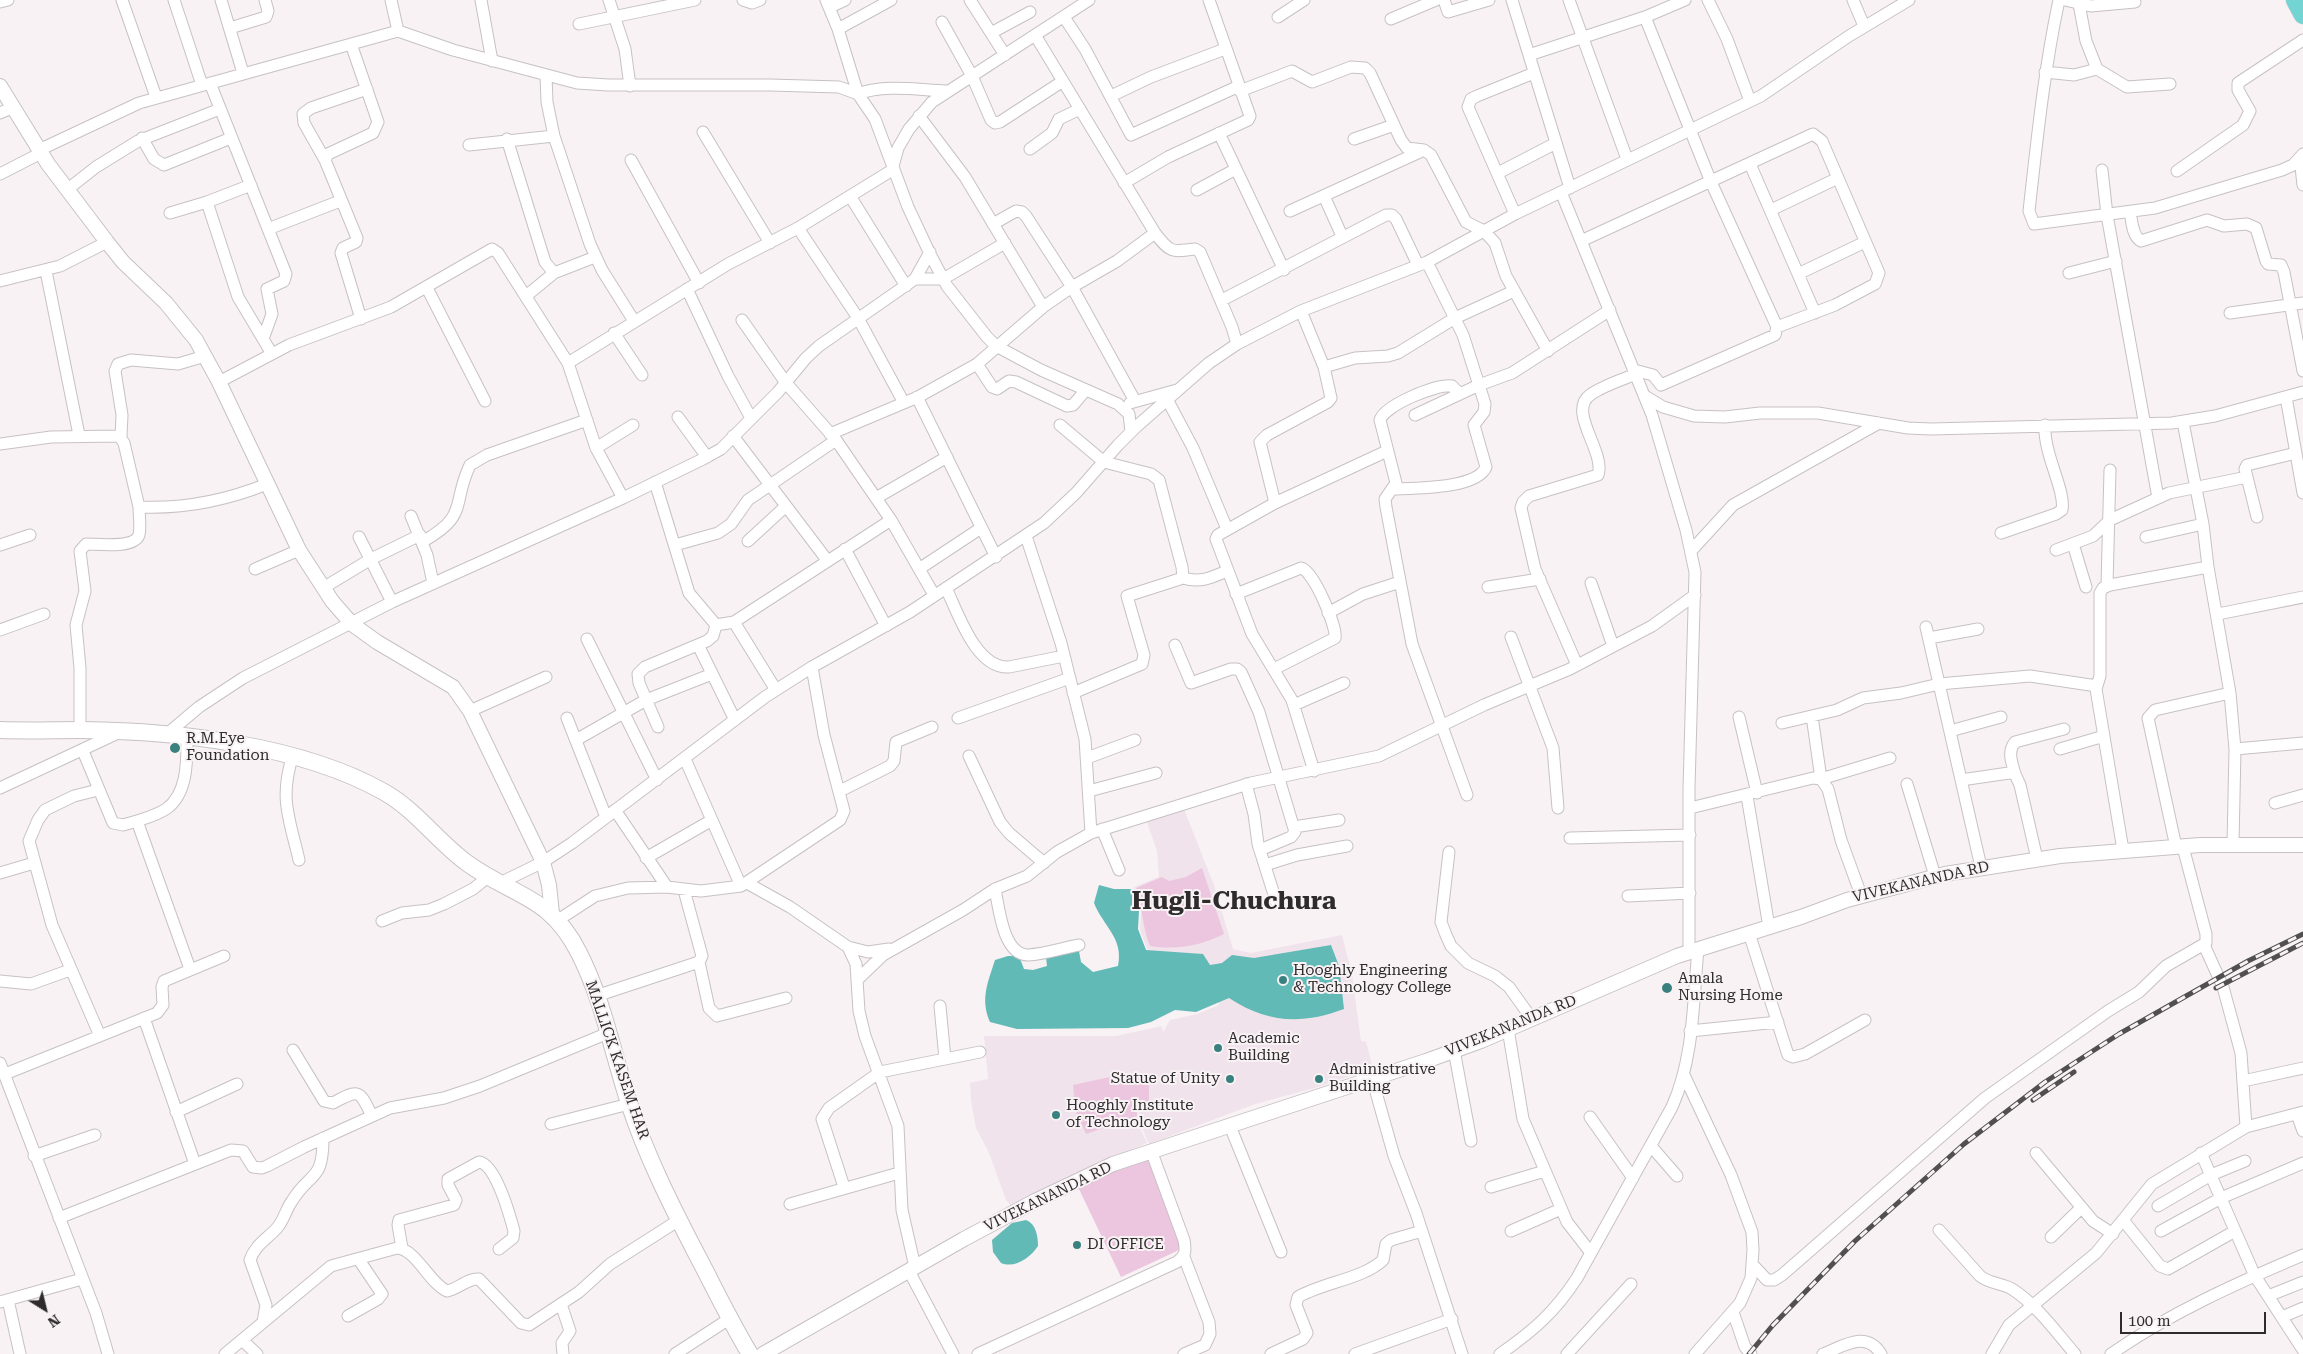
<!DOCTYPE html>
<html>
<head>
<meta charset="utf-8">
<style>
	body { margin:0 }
	#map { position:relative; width:2303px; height:1354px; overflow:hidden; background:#f8f2f5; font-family:"Roboto Serif",serif }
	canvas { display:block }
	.north { position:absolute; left:20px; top:1284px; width:50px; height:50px; -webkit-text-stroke:4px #f8f2f5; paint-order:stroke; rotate:144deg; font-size:14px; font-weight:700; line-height:20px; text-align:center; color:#2e2b2d }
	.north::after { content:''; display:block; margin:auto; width:18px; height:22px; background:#2e2b2d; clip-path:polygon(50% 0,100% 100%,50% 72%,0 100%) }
	.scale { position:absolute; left:2120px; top:1312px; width:146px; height:22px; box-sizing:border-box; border:2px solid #2e2b2d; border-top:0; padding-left:6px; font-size:15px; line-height:18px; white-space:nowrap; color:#2e2b2d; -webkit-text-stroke:4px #f8f2f5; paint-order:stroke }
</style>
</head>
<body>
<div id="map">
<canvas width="2303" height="1354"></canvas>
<div class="north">N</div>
<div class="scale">100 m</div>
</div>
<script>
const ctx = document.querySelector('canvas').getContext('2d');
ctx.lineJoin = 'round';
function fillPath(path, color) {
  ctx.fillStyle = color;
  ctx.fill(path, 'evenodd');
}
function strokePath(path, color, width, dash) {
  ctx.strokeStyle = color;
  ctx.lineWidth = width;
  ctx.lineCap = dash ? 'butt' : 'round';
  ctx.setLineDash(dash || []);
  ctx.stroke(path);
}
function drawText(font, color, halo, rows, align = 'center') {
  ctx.font = font + ' "Roboto Serif",serif';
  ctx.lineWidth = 4;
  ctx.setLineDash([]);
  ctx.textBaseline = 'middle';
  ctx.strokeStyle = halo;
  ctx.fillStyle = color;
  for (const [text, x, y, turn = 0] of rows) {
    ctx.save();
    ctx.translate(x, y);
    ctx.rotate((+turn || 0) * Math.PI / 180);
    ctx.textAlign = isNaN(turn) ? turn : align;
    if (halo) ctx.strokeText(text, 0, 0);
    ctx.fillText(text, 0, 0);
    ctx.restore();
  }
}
const built = new Path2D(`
	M1182,804L1214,885L1233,949L1251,953L1342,935L1352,974L1361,1041L1366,1042L1373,1068L1318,1087L1255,1104L1149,1144L1141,1126L1137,1105L1139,1126L1147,1143L1067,1177L1012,1207L1006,1200L989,1153L976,1128L971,1101L970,1083L988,1079L984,1036H1116L1162,1026L1163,1032L1170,1020L1197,1014L1219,1005L1210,972L1147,949L1140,930L1141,910L1134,887L1159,877L1157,851L1145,817Z`);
const green = new Path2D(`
	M1202,868L1224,934C1199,946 1178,950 1150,946C1142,927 1143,908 1136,888L1162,877L1169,881L1186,877Z
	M1149,1074V1102L1136,1104L1137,1116L1086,1134L1076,1112L1073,1085L1105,1078Z
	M1151,1155L1183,1240L1180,1249L1175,1252L1121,1277L1078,1187Z`);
const water = new Path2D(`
	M1099,885L1114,889H1133L1139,911L1138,929L1146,950L1203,954L1210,965L1222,963L1232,955L1254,958L1331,945L1339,966L1344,1009C1301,1025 1267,1023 1229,998L1196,1012L1175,1010L1151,1022L1128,1028L1017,1029L990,1022C980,999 988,982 995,960L1008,956H1019L1024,969L1033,970L1047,966L1046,957L1079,951L1081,962L1093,972L1118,966C1124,938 1103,926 1094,903Z
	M1026,1220C1036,1224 1038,1236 1038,1246C1031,1257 1015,1269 1001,1263L993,1252L992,1240L1012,1223Z`);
const minor = new Path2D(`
	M122,0L156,97
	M174,0L202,85
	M221,0L243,73
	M391,0L398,31
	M481,0L492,61
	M609,0L625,49L630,86
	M743,0L752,3L760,0
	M826,0L838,29L858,94C885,84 918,90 946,91
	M970,0L1005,55
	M1444,0L1448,12L1489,0
	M1512,0L1570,188
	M1569,0L1627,159
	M1708,0L1727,39L1750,101
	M1853,0L1864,26
	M2059,0C2044,70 2037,140 2029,211L2034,224L2155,208L2282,170L2293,165L2303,154
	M2065,0L2091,6L2135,2
	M0,2L8,0
	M2079,4L2086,41L2097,69
	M830,7L845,0
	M1064,17L1085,49L1131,135L1239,86
	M1278,17L1304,0
	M1391,19L1436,0
	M942,22L972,76L991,120L995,123L1000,122L1063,81
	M579,24L695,0
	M230,28L266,17L268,11L265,0
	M838,29L891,0
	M991,33L1030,12
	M1035,35L1155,233C1170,253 1172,252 1195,249L1200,252L1232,327L1237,344
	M351,44L378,122L373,133L328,154L325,160L357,238L356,242L343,248L341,253L361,319
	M1529,55L1645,17L1685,0
	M2045,72L2074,75L2097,69L2127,87L2170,84
	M546,75L547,102L554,136L590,244L602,270L634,321
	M210,83L286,274L284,281L267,289L272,314L263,339
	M1240,91L1292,71L1312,82L1351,67L1365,68L1370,73L1401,140L1407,148L1424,150L1431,155L1466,222L1484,231L1495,243L1506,276L1548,351
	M1111,96L1151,77L1225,49
	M0,113L14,107
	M919,116L965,177L1043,307
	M703,132L770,243
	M1219,133L1284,270
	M142,138L154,159L164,165L231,138
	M507,139L545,262L554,273
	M1354,139L1394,125
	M469,145L554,136
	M1030,149L1052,133L1059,119L1080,109
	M39,150L139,103L398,31L453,50L577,83L608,85H770L839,87L858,94L875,119L908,207L931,256L947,286L987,337L996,346L1041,370L1118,404L1129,414L1131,432
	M2300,158L2303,185
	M325,160L304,123L303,114L311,108L367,89
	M631,160L699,283
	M1750,164L1815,313
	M893,166L898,148L909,129L932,102L1089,0
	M2102,170L2107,215L2158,498
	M2177,171L2243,125L2250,111L2238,90V83L2303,40
	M1498,173L1556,143
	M0,174L41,153
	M1124,183L1168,157L1248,120L1250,116L1209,0
	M68,189L96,167L138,141L220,109
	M1197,190L1236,169
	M1561,192L1652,415L1686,530L1695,572L1689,788V952
	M850,196L906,286
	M1324,196L1342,236
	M207,202L238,297L272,354
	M1771,210L1838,178
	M1290,211L1422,151
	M2130,212C2132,221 2132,236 2141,241L2207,220L2224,226L2247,224L2256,228L2266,261L2268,264L2281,265L2284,272L2303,371
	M170,213L207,202L251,185
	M1515,214L1468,107L1471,99L1477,96L1534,73
	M993,224L1016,211L1022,212L1026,216L1072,287L1135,401
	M798,228L858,318L904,403
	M268,229L340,201
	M1581,241L1813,134L1822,141L1879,273L1875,284L1835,305L1777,327L1711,182L1645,17
	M46,271L79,435
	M2069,273L2116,261
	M1798,274L1865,242
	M915,279H943L1005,243
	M0,281L60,266L107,242
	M427,288L485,401
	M687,289L728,376L751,418
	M526,296L554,273L595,257
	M1222,300L1386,215H1392L1396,219L1418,265
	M2230,313L2303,303
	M742,320L786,383L836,440L891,520L934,595
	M614,333L642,375
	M568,363L728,264L798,228L894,169
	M977,364L992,387L997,389L1009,381L1016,382L1067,406L1073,405L1085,391
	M1324,367L1355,358L1388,356L1398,353L1455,318L1514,291
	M1634,370L1653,375L1661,385L1775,335L1777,327
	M219,382L289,345L391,307L492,249L498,253L568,363L596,448L623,498
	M1460,394L1452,386C1436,384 1385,405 1380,420L1396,483L1385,499L1386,507L1412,644L1467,795
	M1645,396L1663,407L1694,416L1725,417L1760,413H1818L1908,428L1931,429L2172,423L2215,416L2303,392
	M917,397L996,557
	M2286,397L2303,493
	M1168,401L1193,448L1227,529
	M1130,403L1177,390
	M1415,415L1479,385L1512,373L1610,310
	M678,417L707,457
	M2183,422L2203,524L2208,567L2230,693L2235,749L2233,844
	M1060,425L1104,462L1151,474L1159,480L1182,567L1183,578L1127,596L1144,655L1142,664L1073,693
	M830,434L918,397L977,364L1043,307L1072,287L1117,261L1155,233
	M733,436L827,560
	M121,437L122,415L115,371L118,364L131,360L178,364L205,356
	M0,444L51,437L119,436L124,443L139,507C184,509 225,501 267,484
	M596,448L633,425
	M655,482L689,593L716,625L734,622L891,520
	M1393,489C1415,488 1477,489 1486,467L1474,425L1484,412L1485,404L1463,335L1427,262
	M876,498L947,457
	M1275,503L1260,442L1267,435L1328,402L1331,398L1324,367L1301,311
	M411,516L427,555L433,583
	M2257,517L2245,469L2247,465L2296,453
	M2001,533L2056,514L2062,510C2066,491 2043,453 2045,425
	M1026,536L1061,643L1085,739L1091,833
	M359,537L392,602
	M2146,537L2203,524
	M748,541L786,506
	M422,542C470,515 451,505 470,465L487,455L587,420
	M2073,544L2086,587
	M0,545L30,535
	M675,545L718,533L731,524L748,500L836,440
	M845,549L886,626
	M2056,550L2093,536L2110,520L2169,493L2247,477
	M1691,551L1733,505L1879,423
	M255,569L299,550
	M919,569L981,528
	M1183,578C1200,583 1211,578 1227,571
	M1591,583L1613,646
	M2107,586L2110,470
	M1488,587L1540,579
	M323,588L371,559L420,535
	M946,588C958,613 976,669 1009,667L1064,656
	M1236,594L1301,568C1313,570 1337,626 1335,638L1274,669
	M1328,613L1363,594L1400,582
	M2218,614L2303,597
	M734,622L776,690
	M1926,627L1981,867
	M0,630L44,614
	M1511,637L1553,748L1558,808
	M1929,638L1978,629
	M587,639L657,780
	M698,645L735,720
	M1175,645L1191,683L1231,669H1237L1241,672L1259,712L1295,832L1291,837L1260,850
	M1577,665L1535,569L1521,508L1523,502L1529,496L1598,475C1606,452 1567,412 1590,395C1602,386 1621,380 1636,374
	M1294,705L1344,683
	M470,711L546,677
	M1812,716L1821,779L1890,758
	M1739,717L1757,793
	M567,718L606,817
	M958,718L1070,678
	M1782,723L1837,710L1863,698L1901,693L1939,684L2030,676L2097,686
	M658,727L639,683L638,674L645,667L707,641L713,636L716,625
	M80,730V668L76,625L85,591L80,551L86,544C98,544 134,549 139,535C141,527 139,515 139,507
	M1950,731L2001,717
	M167,734L199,707L243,678L392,602L623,498L703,459L721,449L778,392L806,358L819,346L915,279L930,252
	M187,737C187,760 188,794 166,809C157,815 146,818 137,821L190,969
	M576,740L646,700L712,674
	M2060,749L2104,736
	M2235,749L2303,743
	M83,751L113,823L123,825L137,821
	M293,755C279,798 289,817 299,860
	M969,756L1000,822L1009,833L1044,863
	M1087,758L1135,740
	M685,759L741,886
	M1314,771L1292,700L1252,634L1216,539L1218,535L1275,503L1387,451
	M2015,774C2012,763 2007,752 2015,742L2064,729
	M1961,780L2009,773L2015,774L2020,785L2037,859
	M1246,784L1254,814L1258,844L1276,901
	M1907,784L1935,876
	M0,788L120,732
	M98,790L74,796L45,810L38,820L29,841L52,925L100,1036
	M840,791L890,766L894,761L896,742L932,727
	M1089,791L1156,773
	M1747,796L1769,927
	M2275,803L2303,795
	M1690,808L1813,778L1821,779L1828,789L1841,840L1861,895
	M615,810L667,887
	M1294,827L1339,820
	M1102,829L1119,870
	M1570,838L1690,835
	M2176,847L2148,718L2155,710L2230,693
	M2123,850L2096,689L2100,676V593L2103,588L2110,585L2208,567
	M1449,852L1441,922L1446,935L1451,946L1468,963L1495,976L1509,987L1532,1019
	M646,858L712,820
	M1265,865L1297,855L1347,846
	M0,873L34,863
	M500,883L543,862L572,843L765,697L812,667L910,612L1044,523L1076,493L1118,445L1137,426L1209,363L1237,344L1301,311L1427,262L1515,214L1761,96L1849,36L1909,0
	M747,883L790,907L848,947L868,952L889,949
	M995,889C999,908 1003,955 1028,955C1045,954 1063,948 1079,945
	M1628,896L1690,893
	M558,920L595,896L628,888L667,887L701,891L741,886L840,820L844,811L824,735L812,667
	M382,921L402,913L429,910L444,904L473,889L488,877
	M1749,933L1788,1055L1793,1057L1805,1054L1865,1020
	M2204,945L2223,987L2241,1053L2246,1127
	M848,947L856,964L859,1011L865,1036L898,1126L902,1210L915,1267
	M699,962L709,1008L717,1016L786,998
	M857,980L883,955L963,910L995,889L1027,876L1057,852L1091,833L1251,783L1379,756L1484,705L1570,669L1652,626L1695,595
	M0,981L31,984L70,970
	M596,996L699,962L702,956L684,890
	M940,1006L945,1059
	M144,1018L195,1164
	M1508,1029L1523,1119L1567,1222L1591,1253
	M1690,1031L1778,1022
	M293,1050L324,1101L333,1103C359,1089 359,1089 372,1116
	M1454,1050L1471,1141
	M0,1063L96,1313L108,1354
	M5,1074L157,1013L163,1005L162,987L164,981L224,956
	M1684,1075L1731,1175L1752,1232L1753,1250L1751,1278L1740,1303L1695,1354
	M1372,1078L1394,1156L1416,1213L1462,1354
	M2243,1081L2303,1068
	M176,1112L237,1084
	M2297,1114L2303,1131
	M1590,1117L1633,1178
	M551,1124L629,1104
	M1230,1126L1281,1252
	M1651,1146L1677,1176
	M2036,1153L2093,1221L2113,1234
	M2201,1153L2255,1276L2303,1350
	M34,1156L95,1135
	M844,1187L822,1119L829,1108L880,1072L980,1052
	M1491,1187L1545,1171
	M790,1204L899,1173
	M2158,1206L2211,1175L2245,1161
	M59,1218L231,1150L243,1151L253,1167L262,1168L267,1166L304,1147L390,1108L444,1098L480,1086L608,1033
	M2123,1220L2160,1266L2168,1269L2235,1231
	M1939,1230L1980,1276C1990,1284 2002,1283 2012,1289C2037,1305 2056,1332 2075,1354
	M1511,1231L1561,1209
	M2161,1231L2221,1198L2303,1163
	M2051,1237L2081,1208
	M402,1248L398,1225L399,1220L454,1205L456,1200L448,1185V1179L479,1162C496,1164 510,1216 514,1231L513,1238L499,1249
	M1184,1257L1209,1322L1210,1334L1205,1345L1184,1354
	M1752,1264L1767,1280H1774L1782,1275L1985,1098L2108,1011L2139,992L2166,966L2206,943V934L2183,847
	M909,1271L953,1354
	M2268,1296L2303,1282
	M8,1300L20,1354
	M0,1302L82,1279
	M561,1304L570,1331L562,1343L563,1354
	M1733,1312L1745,1347L1751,1354
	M348,1316L378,1299L382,1294L359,1260
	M2282,1317L2303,1308
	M263,1322L266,1305L250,1260C255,1245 267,1239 277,1228C284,1220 286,1209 292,1201C310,1171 323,1183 323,1138
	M242,1340L257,1354
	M225,1354L331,1266L397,1248C416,1249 429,1283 447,1291C458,1289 468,1278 479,1279L521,1323L529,1325L579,1292L610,1264L679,1220
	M675,1354L729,1319
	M978,1354L1177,1262C1186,1255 1186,1251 1184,1240L1152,1153
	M1271,1354L1303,1339L1307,1333L1296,1305L1298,1297C1324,1282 1363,1279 1383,1260L1386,1244L1391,1240L1422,1231
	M1355,1354L1452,1319
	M1500,1354C1533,1331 1555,1312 1577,1278L1672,1107C1694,1058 1693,1002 1698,949
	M1567,1354L1631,1284
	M1823,1354C1844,1346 1866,1330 1881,1354
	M1992,1354L2009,1325L2096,1253L2152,1184L2246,1127L2303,1112
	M2111,1354C2170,1313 2237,1283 2303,1255`);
const tertiary = new Path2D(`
	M0,86L48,164L107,242L123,262L166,303L196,340L219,382L299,550L332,601L352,624L377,642L453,687L470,711L543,862L549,885L552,914
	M763,1354L964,1239L1035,1201L1113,1164L1426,1061L1481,1041L1677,956L1801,917L1847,900L1945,874L2060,856L2200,845H2303`);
const secondary = new Path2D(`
	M0,730C27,731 55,730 82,730C177,731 301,745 384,792C416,810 438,842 467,863C514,897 550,895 579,953C603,1000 613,1054 629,1103C646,1155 671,1205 696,1253C714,1287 730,1321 750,1354`);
const primary = new Path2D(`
	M2295,0L2303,15`);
const rail = new Path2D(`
	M2216,988L2303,943
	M2033,1100L2074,1072
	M1749,1354L1773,1325L1855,1241L1964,1144L2045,1082L2119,1034L2248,961L2303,934`);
const markers = [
	[175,748,6,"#39817e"],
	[1283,980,5,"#39817e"],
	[1667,988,6,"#39817e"],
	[1218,1048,5,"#39817e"],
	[1230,1079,5,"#39817e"],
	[1319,1079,5,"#39817e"],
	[1056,1115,5,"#39817e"],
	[1077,1245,5,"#39817e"]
];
const poiNames = [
	["R.M.Eye",186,739],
	["Foundation",186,756],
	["Hooghly Engineering",1293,971],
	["& Technology College",1293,988],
	["Amala",1678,979],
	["Nursing Home",1678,996],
	["Academic",1228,1039],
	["Building",1228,1056],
	["Administrative",1329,1070],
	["Building",1329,1087],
	["Statue of Unity",1220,1079,"right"],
	["Hooghly Institute",1066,1106],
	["of Technology",1066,1123],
	["DI OFFICE",1087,1245]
];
const streetNames = [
	["VIVEKANANDA RD",1921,882,-13],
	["VIVEKANANDA RD",1511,1026,-22],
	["MALLICK KASEM HAR",617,1060,71],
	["VIVEKANANDA RD",1048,1197,-26]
];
const townNames = [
	["Hugli-Chuchura",1234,902]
];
fillPath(built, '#f0e3eb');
fillPath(green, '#ebc6de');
fillPath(water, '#61bab6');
strokePath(minor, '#c7c1c5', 13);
strokePath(tertiary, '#c7c1c5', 16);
strokePath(secondary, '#c7c1c5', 18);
strokePath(primary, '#d1d0d1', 19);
strokePath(minor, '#fff', 11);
strokePath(tertiary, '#fff', 14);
strokePath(secondary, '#fff', 16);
strokePath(primary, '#72d5d3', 18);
strokePath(rail, '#524f51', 5);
strokePath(rail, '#f8f2f5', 3, [9]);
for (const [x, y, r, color] of markers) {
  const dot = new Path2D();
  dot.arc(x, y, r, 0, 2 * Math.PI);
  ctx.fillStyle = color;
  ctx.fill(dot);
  strokePath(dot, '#f8f2f5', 2);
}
drawText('15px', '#2e2b2d', '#f8f2f5', poiNames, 'left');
drawText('15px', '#2e2b2d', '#f8f2f5', streetNames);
drawText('bold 25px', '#2e2b2d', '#f8f2f5', townNames);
</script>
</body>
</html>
